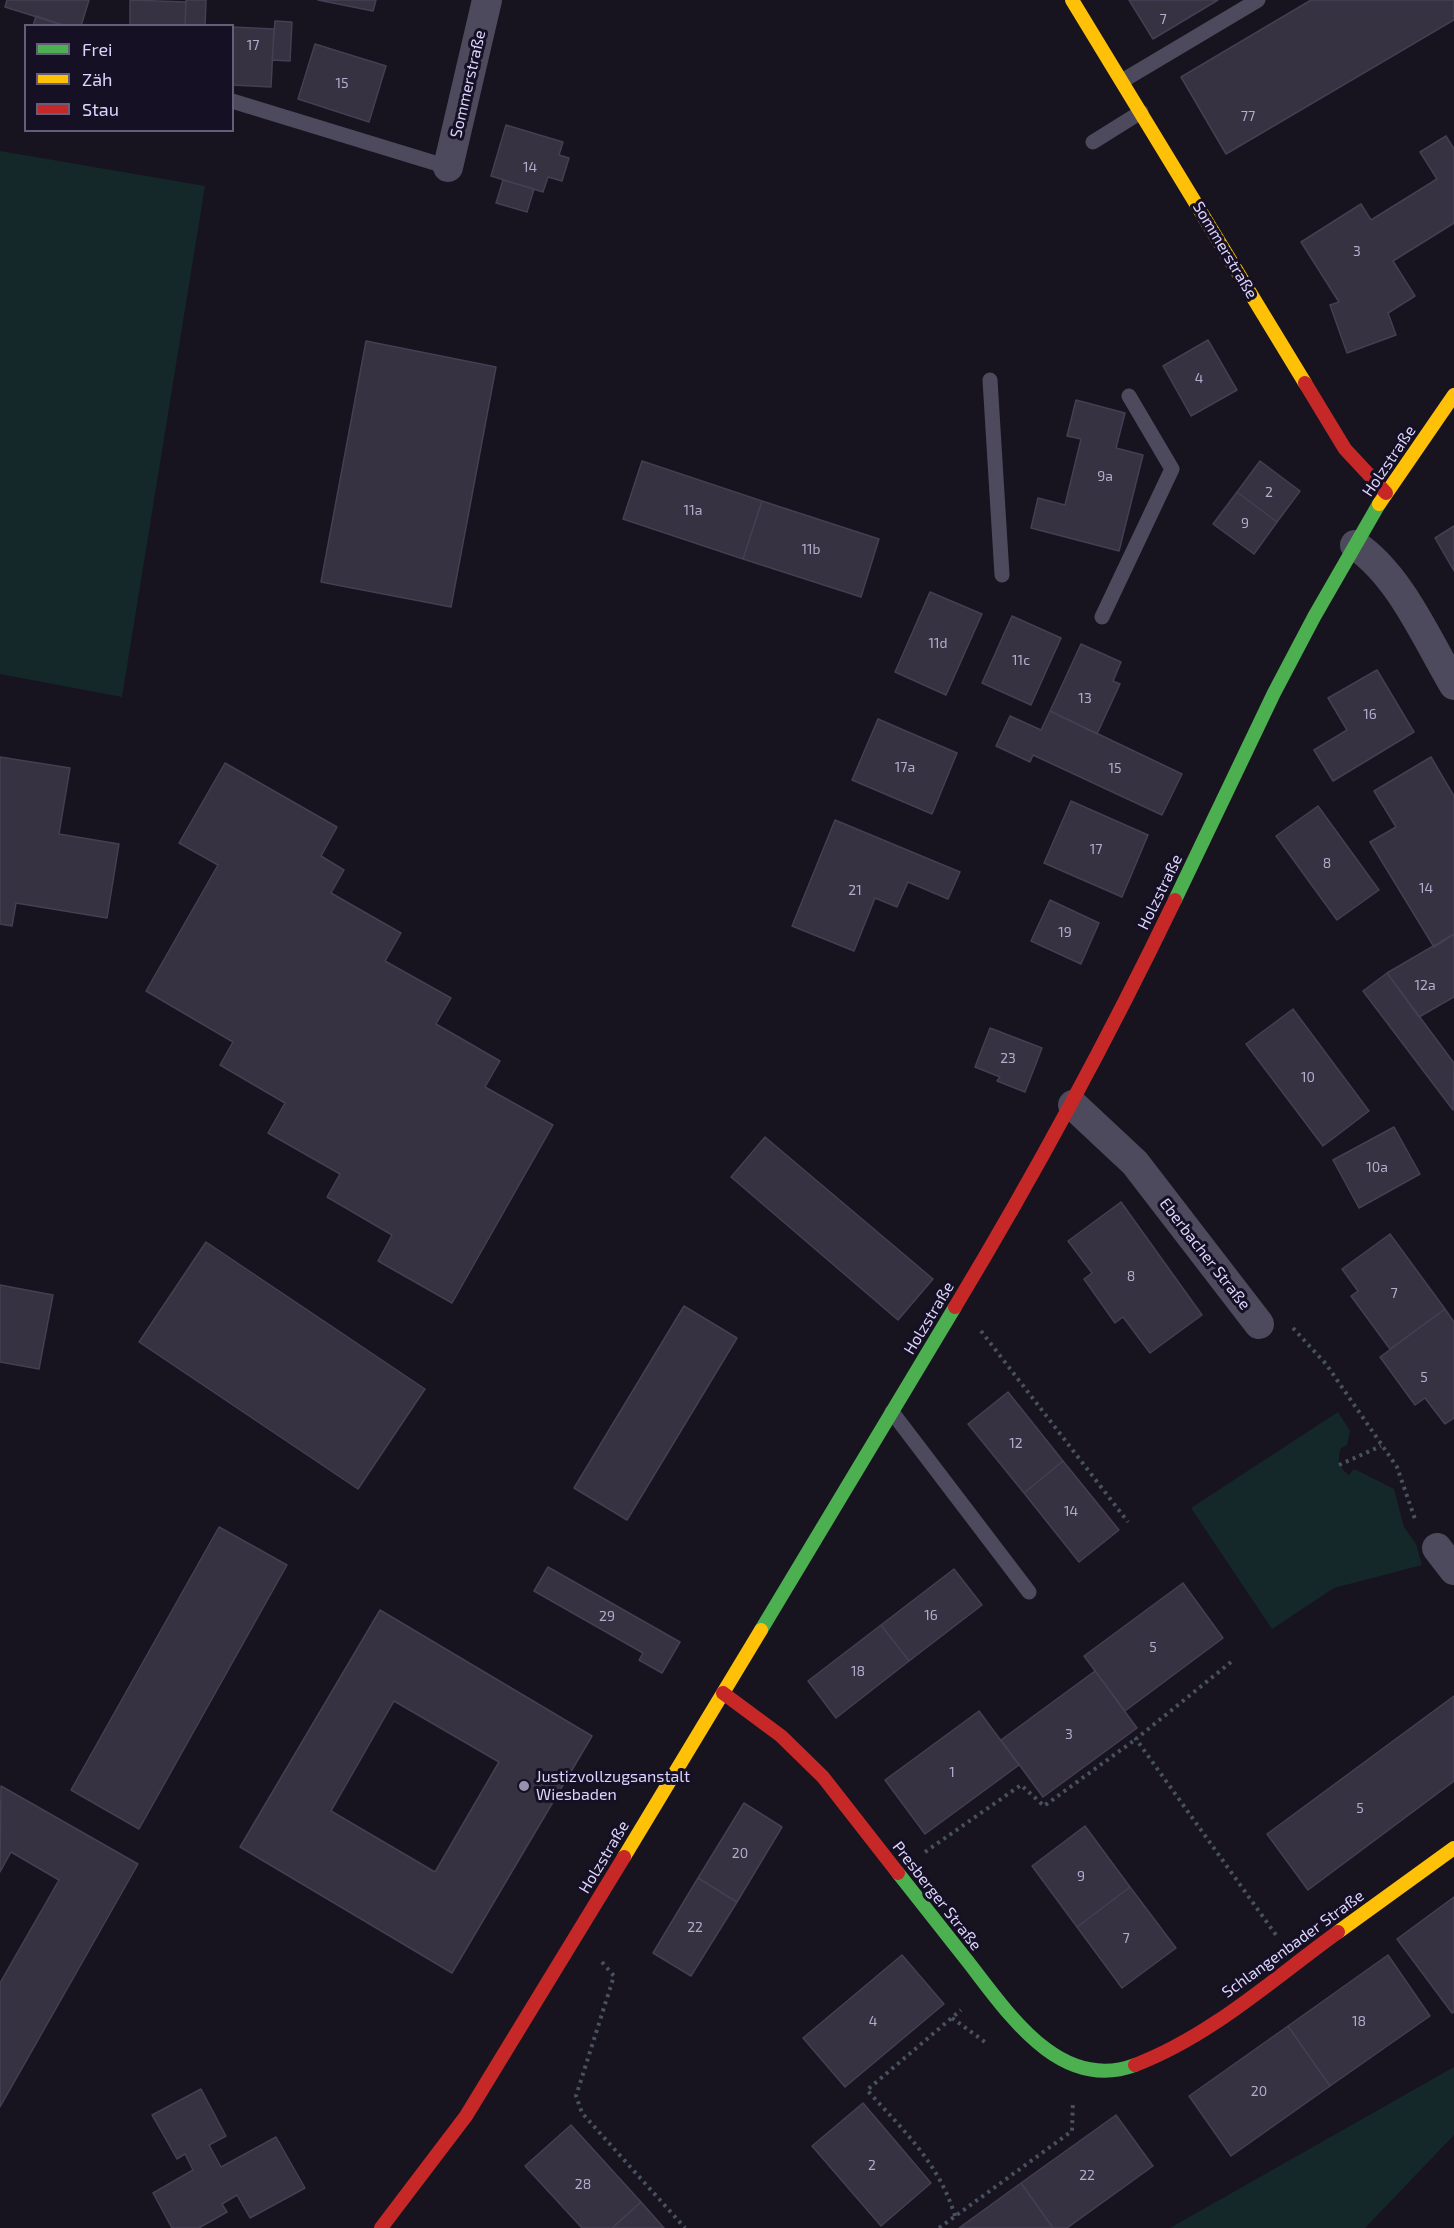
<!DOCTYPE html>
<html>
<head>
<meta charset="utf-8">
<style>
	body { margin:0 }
	#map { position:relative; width:1454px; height:2228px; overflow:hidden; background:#17141f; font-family:"Exo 2",sans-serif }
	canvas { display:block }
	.legend { position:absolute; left:24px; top:24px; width:210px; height:108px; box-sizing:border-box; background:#151023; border:2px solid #655e7a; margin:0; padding:8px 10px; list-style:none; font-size:18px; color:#dcd4fc }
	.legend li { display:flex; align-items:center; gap:12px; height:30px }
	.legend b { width:30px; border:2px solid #655e7a }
</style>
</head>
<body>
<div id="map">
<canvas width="1454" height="2228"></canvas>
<ul class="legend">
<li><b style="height:8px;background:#4caf50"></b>Frei</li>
<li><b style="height:8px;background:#ffc107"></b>Zäh</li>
<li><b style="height:8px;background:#c62828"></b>Stau</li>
</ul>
</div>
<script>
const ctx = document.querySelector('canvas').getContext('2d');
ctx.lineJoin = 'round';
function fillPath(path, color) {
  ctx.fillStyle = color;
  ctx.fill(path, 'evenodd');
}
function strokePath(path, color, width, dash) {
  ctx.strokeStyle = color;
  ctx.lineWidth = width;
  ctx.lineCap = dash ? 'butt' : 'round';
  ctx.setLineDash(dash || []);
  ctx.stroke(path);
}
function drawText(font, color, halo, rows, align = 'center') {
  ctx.font = font + ' "Exo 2",sans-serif';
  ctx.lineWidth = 6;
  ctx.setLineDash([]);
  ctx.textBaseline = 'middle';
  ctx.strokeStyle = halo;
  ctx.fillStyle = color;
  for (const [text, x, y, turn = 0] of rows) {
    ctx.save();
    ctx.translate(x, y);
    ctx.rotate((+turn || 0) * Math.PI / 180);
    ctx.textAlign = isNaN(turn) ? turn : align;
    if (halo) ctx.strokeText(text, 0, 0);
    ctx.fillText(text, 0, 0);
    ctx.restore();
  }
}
const green = new Path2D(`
	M0,151L205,186L122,697L0,674Z
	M1338,1412L1350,1431L1347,1445L1341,1448C1337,1460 1338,1467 1349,1475L1354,1469L1394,1489L1404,1527L1416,1544L1422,1565L1334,1588L1272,1629L1191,1508Z
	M1454,2067V2135L1365,2228H1170Z`);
const building = new Path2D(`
	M7,0H89L81,26H66L5,7Z
	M130,0L186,2L185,26H130Z
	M186,0H206L205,26H185Z
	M318,0H376L373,11Z
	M1129,0H1218L1153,39Z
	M1311,0H1454V20L1226,154L1181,77Z
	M36,16L66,26H33Z
	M275,21L292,22L290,61L272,60Z
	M232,27L274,29L271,87L232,85Z
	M315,44L386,66L369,122L298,99Z
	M506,125L563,142L559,155L569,158L562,181L548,177L543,192L491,176Z
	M1446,136L1454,149V223L1393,261L1415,296L1388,313L1396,335L1347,353L1330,305L1339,302L1301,242L1361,204L1371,220L1437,179L1420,152Z
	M503,180L534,189L527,212L496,203Z
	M1208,340L1237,390L1191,416L1163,366Z
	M366,341L496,367L451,607L321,582Z
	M1076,400L1125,413L1116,448L1143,455L1119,551L1031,528L1038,498L1065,505L1081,439L1067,436Z
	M642,461L762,501L743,559L623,519Z
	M1260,461L1300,491L1277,522L1237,492Z
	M1237,492L1277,522L1254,554L1213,524Z
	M762,501L879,539L861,597L743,559Z
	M1454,526V571L1435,538Z
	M930,592L982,614L946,695L895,672Z
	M1012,616L1061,638L1031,705L982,683Z
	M1081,644L1121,662L1113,681L1120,684L1097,734L1050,711Z
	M1377,670L1414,732L1333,781L1314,750L1347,730L1328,698Z
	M1050,711L1182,774L1162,815L1033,755L1030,762L996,746L1010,716L1041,730Z
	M878,719L957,753L932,814L852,780Z
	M0,757L70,768L59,834L119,844L107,918L16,903L12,926L0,924Z
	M1431,757L1454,796V934L1434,947L1370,842L1396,827L1374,791Z
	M225,763L337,827L321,856L344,870L331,893L401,933L385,961L451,998L436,1024L500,1061L485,1087L553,1125L452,1303L378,1261L392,1235L327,1197L340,1174L268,1133L285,1103L220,1065L233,1042L146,991L218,865L179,843Z
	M1071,801L1148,835L1122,897L1044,863Z
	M1318,806L1379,890L1337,920L1276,836Z
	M835,820L960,872L948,899L908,882L897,907L875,898L854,951L792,926Z
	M1050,900L1099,923L1081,964L1031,941Z
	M1454,934V997L1419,1017L1387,973Z
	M1387,973L1454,1063L1453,1110L1363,991Z
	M1293,1009L1369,1111L1323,1146L1246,1044Z
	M990,1028L1042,1048L1025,1092L997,1081L1000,1077L975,1067Z
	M1394,1127L1420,1174L1359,1208L1333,1160Z
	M765,1137L933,1279L898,1320L731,1177Z
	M1121,1202L1202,1315L1150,1353L1123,1317L1115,1323L1084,1279L1092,1273L1068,1241Z
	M1390,1234L1445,1309L1390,1349L1351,1296L1358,1291L1342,1269Z
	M206,1242L425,1389L358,1489L139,1342Z
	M0,1285L53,1295L39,1369L0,1362Z
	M684,1306L737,1338L627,1520L574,1488Z
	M1445,1309L1454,1322V1418L1445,1424L1425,1398L1415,1405L1380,1357Z
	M1008,1392L1063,1461L1024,1493L968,1424Z
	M1063,1461L1119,1530L1079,1562L1024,1493Z
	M219,1527L287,1565L139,1829L71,1790Z
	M548,1567L680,1642L662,1673L639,1660L643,1653L534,1591Z
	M954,1569L982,1605L909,1661L881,1625Z
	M1183,1583L1223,1638L1125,1711L1084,1656Z
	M380,1610L592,1736L452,1973L240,1847ZM394,1701L499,1762L435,1872L331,1811Z
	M881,1625L909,1661L836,1718L808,1681Z
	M1095,1671L1137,1728L1043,1797L1001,1740Z
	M1454,1696V1781L1308,1890L1267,1834Z
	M979,1711L1019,1765L925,1834L885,1780Z
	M1,1786L138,1864L0,2107V1983L59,1880L11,1852L0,1872Z
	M744,1803L782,1827L737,1902L698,1878Z
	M1085,1826L1130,1887L1077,1927L1032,1866Z
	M698,1878L737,1902L691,1976L653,1953Z
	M1130,1887L1176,1948L1122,1988L1077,1927Z
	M1454,1897V2012L1452,2013L1397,1939Z
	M902,1955L944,2004L845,2087L803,2038Z
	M1388,1955L1430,2016L1330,2086L1288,2026Z
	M1288,2026L1330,2086L1231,2156L1189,2096Z
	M201,2089L226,2136L209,2145L221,2167L276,2137L305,2188L250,2218L237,2195L222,2204L227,2212L199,2228H172L153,2193L193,2170L185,2154L177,2159L152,2115Z
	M863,2103L931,2183L881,2226L812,2146Z
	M1116,2115L1153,2166L1067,2228H1053L1021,2183Z
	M571,2125L641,2202L612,2228H582L525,2166Z
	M1021,2183L1053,2228H959L970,2220Z
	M641,2202L664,2228H612Z`);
const path = new Path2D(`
	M1293,1328L1326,1364L1397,1467L1416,1522
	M981,1331L1128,1522
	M1339,1465L1381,1446
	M1231,1662L1136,1739L1276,1935
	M925,1852L1021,1785L1044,1806L1136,1739
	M602,1962L614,1976L576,2096L582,2113L685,2228
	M952,2018L985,2042
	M955,2216C939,2163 903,2130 867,2090L961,2010
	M939,2228L1072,2131L1073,2101`);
const lane = new Path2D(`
	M1122,81L1258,0
	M232,101L448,167
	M1093,142L1141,112
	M990,380L1002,575
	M1102,617L1172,469L1129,396
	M892,1412L1029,1592`);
const street = new Path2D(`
	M448,167L487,0
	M1355,545C1400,575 1427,640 1454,685
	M1073,1105L1135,1163L1259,1324
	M1437,1548L1454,1570`);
const fast = new Path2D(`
	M1175,900L1274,693L1314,617L1379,504
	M761,1630L955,1307
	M898,1873C922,1903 945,1933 969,1963C1008,2013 1060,2093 1135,2065`);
const slow = new Path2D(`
	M1072,0L1305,383
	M1379,504L1454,395
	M624,1857L761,1630
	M1338,1932L1454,1848`);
const jam = new Path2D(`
	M1305,383L1345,449L1386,493
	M955,1307C1035,1174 1108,1039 1175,900
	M723,1693L781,1736L823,1777L898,1873
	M1135,2065C1211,2036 1273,1979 1338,1932
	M381,2228L466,2116L624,1857`);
const markers = [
	[524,1786,6,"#9791af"]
];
const numberNames = [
	["7",1163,19],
	["17",253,45],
	["15",342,83],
	["77",1248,116],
	["14",530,167],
	["3",1357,251],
	["4",1199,378],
	["9a",1105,476],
	["2",1269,492],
	["11a",693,510],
	["9",1245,523],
	["11b",811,549],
	["11d",938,643],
	["11c",1021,660],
	["13",1085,698],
	["16",1370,714],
	["17a",905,767],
	["15",1115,768],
	["17",1096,849],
	["8",1327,863],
	["14",1426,888],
	["21",855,890],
	["19",1065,932],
	["12a",1425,985],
	["23",1008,1058],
	["10",1308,1077],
	["10a",1377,1167],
	["8",1131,1276],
	["7",1394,1293],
	["5",1424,1377],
	["12",1016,1443],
	["14",1071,1511],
	["16",931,1615],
	["29",607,1616],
	["5",1153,1647],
	["18",858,1671],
	["3",1069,1734],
	["1",952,1772],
	["5",1360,1808],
	["20",740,1853],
	["9",1081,1876],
	["22",695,1927],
	["7",1126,1938],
	["4",873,2021],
	["18",1359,2021],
	["20",1259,2091],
	["2",872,2165],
	["22",1087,2175],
	["28",583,2184]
];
const streetNames = [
	["Sommerstraße",468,84,-77],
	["Sommerstraße",1225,250,59],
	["Holzstraße",1389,461,-56],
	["Holzstraße",1160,892,-64],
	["Eberbacher Straße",1205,1254,52],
	["Holzstraße",929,1318,-59],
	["Holzstraße",604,1857,-59],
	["Presberger Straße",937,1896,52],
	["Schlangenbader Straße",1293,1944,-36]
];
const poiNames = [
	["Justizvollzugsanstalt",536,1777],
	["Wiesbaden",536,1795]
];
fillPath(green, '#14282a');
fillPath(building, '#363241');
strokePath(building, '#443f52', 1.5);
strokePath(path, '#47515f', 4, [3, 4.5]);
strokePath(lane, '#4d4a5e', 15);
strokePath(street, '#4d4a5e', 30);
strokePath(fast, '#4caf50', 14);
strokePath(slow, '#ffc107', 14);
strokePath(jam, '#c62828', 14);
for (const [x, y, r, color] of markers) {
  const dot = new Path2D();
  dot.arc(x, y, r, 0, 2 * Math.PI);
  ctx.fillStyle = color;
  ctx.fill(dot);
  strokePath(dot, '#151023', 2);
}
drawText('14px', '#b2accd', null, numberNames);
drawText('16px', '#dcd4fc', '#151023', streetNames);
drawText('16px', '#dcd4fc', '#151023', poiNames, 'left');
</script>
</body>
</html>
